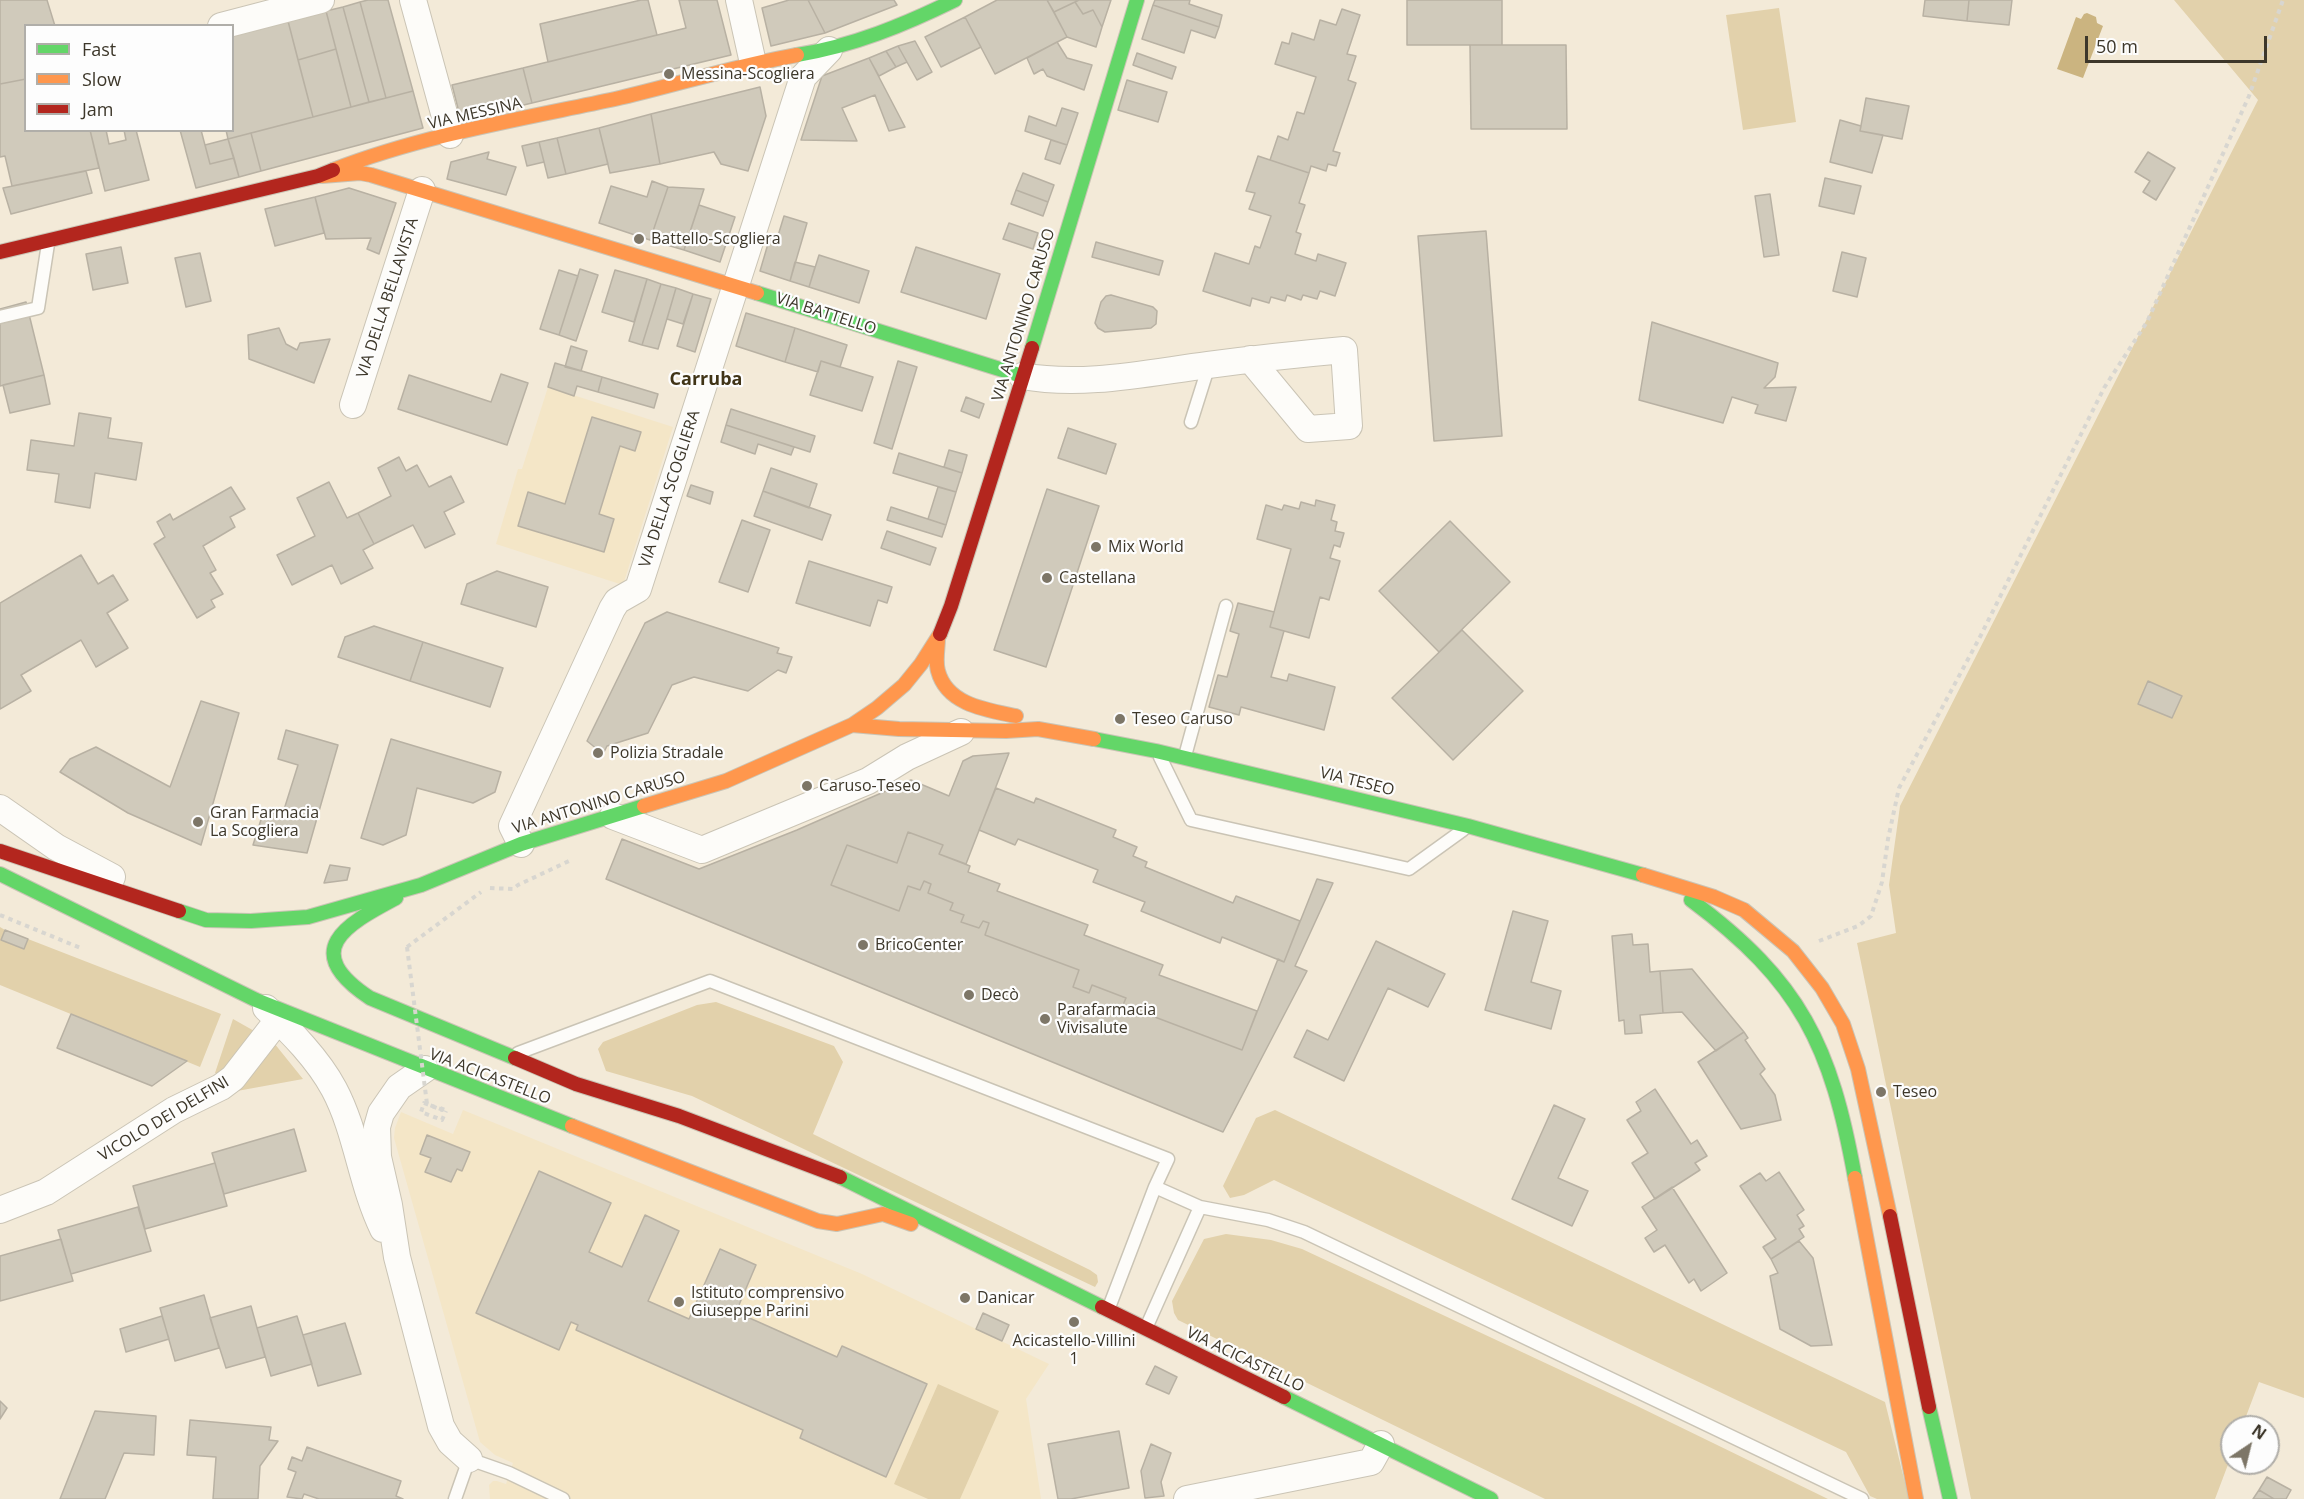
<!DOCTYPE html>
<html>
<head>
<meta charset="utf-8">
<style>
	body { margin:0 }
	#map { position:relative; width:2304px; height:1499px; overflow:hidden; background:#f3ead8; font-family:"Open Sans",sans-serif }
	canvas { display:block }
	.legend { position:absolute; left:24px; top:24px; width:210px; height:108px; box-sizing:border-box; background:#fdfdfd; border:2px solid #b0aea9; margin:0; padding:8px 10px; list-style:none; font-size:18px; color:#3d372a }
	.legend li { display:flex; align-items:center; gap:12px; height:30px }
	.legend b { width:30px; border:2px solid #b0aea9 }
	.north { position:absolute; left:2220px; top:1415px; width:60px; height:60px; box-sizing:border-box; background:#fdfdfd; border:2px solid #b0aea9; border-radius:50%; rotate:35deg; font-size:16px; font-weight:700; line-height:24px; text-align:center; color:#3d372a }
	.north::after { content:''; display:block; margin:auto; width:21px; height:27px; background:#7d7667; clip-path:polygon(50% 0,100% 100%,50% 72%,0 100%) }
	.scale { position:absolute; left:2085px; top:36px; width:182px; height:27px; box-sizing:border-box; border:3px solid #3d372a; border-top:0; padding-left:8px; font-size:18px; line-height:21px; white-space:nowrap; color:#3d372a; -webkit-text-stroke:4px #fdfdfd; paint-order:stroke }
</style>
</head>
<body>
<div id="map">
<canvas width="2304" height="1499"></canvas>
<ul class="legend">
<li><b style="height:8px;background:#63d668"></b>Fast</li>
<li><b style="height:8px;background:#ff974d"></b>Slow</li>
<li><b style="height:8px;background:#b3261e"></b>Jam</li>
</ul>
<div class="north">N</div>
<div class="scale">50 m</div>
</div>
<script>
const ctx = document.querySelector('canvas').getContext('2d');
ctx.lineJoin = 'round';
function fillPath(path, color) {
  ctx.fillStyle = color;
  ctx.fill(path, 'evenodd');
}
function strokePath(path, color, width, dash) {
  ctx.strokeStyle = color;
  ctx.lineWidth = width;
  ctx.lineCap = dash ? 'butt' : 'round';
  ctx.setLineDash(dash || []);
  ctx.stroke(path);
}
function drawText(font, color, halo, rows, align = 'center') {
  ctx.font = font + ' "Open Sans",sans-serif';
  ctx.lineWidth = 4.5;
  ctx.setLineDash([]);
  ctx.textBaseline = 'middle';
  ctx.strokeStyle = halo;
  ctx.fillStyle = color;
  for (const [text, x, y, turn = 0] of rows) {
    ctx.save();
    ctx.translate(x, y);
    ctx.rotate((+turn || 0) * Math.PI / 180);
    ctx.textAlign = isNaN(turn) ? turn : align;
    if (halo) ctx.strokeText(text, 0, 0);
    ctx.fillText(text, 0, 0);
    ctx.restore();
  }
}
const built = new Path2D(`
	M548,387L673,427L623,585L496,544L518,469H522Z
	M463,1110L862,1274L1049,1364L1026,1399L1041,1499H490L489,1485L493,1481H497L506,1484L513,1463L495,1455L480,1442L394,1138L395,1128L401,1112L453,1134Z`);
const green = new Path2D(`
	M2174,0H2304V1398L2259,1382L2242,1427H2232V1454L2215,1499H1971L1857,943L1896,933L1889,885L1900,806L2258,100Z
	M1779,8L1796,122L1743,130L1726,15Z
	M0,927L5,930L2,940L24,949L28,939L221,1014L200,1067L0,985Z
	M716,1002L834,1046L843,1062L813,1134L1090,1270L1097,1275L1098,1282L1095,1287L692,1096L606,1071L598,1049L603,1042L697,1005Z
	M233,1019L256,1032L221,1076L215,1073Z
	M274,1043L303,1079L237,1091Z
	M1275,1110L1885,1402L1909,1499H1877L1870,1496L1846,1452L1274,1180L1244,1195L1230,1198L1223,1186L1256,1118Z
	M1226,1234L1271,1240L1302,1249L1635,1405L1828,1499H1545L1178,1320L1174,1313L1172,1301L1204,1239Z
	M938,1384L999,1411L960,1499H928L894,1484Z`);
const water = new Path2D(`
	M2087,13L2096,17L2097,23L2103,26L2083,78L2057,69L2076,17L2081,19L2084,14Z`);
const building = new Path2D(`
	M0,0H47L55,26H26V79L0,84Z
	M368,0H388L413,91L386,98L360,2Z
	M641,0H648L657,35L548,62L540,24Z
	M679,0H717L731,55L532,103L523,68L686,28Z
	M789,0H808L825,33L771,46L762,8Z
	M808,0H894L897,5L825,33Z
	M997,0H1047L1067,37L995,74L965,17Z
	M1047,0H1079L1054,12Z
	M1079,0H1111L1102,27L1093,10L1083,14L1075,2Z
	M1155,0H1190L1189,4L1222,15L1219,27L1153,5Z
	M1407,0H1502V45H1407Z
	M1925,0H1969L1967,21L1923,16Z
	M1969,0H2012L2009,25L1967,21Z
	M360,2L386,98L369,102L343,7Z
	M1075,2L1083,14L1093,10L1102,27L1096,47L1067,37L1054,12Z
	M1153,5L1219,27L1215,38L1191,30L1184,53L1142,39Z
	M343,7L369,102L351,107L326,11Z
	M1342,9L1360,15L1347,54L1356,56L1348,80L1356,83L1333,151L1340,153L1336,166L1328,164L1326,171L1311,166L1309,173L1270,160L1278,136L1288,140L1297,112L1304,114L1316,77L1275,64L1282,42L1289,44L1292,33L1314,40L1320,20L1336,25Z
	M326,11L336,49L298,60L288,21Z
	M965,17L981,47L941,67L925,37Z
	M288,21L313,117L228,139L226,130H232V36Z
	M915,41L932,72L917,80L898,46Z
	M1057,42L1067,58L1092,65L1084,90L1047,76L1043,69L1034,74L1027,58Z
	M1470,45H1566L1567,129H1471Z
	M898,46L907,62L896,67L886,51Z
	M336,49L351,107L313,117L298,60Z
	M886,51L896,67L879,76L869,58Z
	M1137,53L1176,67L1172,79L1133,65Z
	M869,58L905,127L889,131L875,95L842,108L857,141L801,140L822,76Z
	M523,68L532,103L461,120L452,85Z
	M26,79V130H90L99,168L12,186L5,156L0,157V84Z
	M1127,80L1167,92L1158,122L1118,110Z
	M760,87L766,116L748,171L721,164L714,152L660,164L651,114Z
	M413,91L423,128L261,171L251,133Z
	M1866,98L1909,106L1902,139L1860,131Z
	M1062,108L1078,113L1067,145L1025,131L1029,116L1056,126Z
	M651,114L660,164L610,173L599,128Z
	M1840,120L1861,126L1860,131L1883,135L1872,173L1830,162Z
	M599,128L608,164L566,174L557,138Z
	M90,130H106L109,144L126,140L124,130H136L149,180L105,191Z
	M180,130H201L210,164L234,158L239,177L196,188Z
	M251,133L261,171L239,177L228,139Z
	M557,138L566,174L548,178L539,142Z
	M228,139L234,158L210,164L205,145Z
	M1051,140L1067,145L1060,164L1045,159Z
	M539,142L544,162L527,166L522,146Z
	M489,152L487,159L516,167L506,195L447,179L451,162Z
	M2148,152L2175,168L2156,200L2143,192L2150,181L2135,172Z
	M1258,156L1309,173L1299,203L1305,205L1296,232L1301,234L1295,254L1316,261L1318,254L1346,263L1335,296L1320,291L1317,299L1303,295L1301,300L1287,295L1285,301L1271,297L1269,303L1252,298L1250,306L1203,291L1215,253L1249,264L1255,246L1260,248L1271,216L1249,209L1255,193L1246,191Z
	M86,171L92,193L11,214L3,188Z
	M1023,173L1054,185L1048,202L1016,190Z
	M1825,178L1861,186L1854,214L1819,206Z
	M652,181L668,187L650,240L599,223L611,186L647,197Z
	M668,187L704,189L684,250L650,240Z
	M349,188L396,203L379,254L367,249L371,238L326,239L315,197Z
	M1016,190L1048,202L1043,216L1011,204Z
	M1770,194L1779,255L1764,257L1755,196Z
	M315,197L324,233L275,246L265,209Z
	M699,205L735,217L720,262L684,250Z
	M784,216L807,223L790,281L760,271L770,237L777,239Z
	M1009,223L1038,233L1033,249L1003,239Z
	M1486,231L1502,436L1434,441L1418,236Z
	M1096,242L1163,261L1159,275L1092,257Z
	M121,247L128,283L93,290L86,254Z
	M916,247L1000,274L986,319L901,292Z
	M1842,252L1866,258L1857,297L1833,291Z
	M200,253L211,301L186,307L175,258Z
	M819,255L869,271L859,303L809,287Z
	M795,262L815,267L809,287L790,281Z
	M580,269L598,275L576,341L559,335Z
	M559,270L578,276L559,335L540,329Z
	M615,270L647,279L634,322L602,312Z
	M647,279L661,284L642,345L629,341Z
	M661,284L676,288L658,349L642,345Z
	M676,288L693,294L683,324L667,319Z
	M693,294L711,299L695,352L677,346Z
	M1111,295L1153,307L1157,311L1156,324L1151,328L1105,332L1098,328L1095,323L1101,302L1106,296Z
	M26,302L44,375L0,386V309Z
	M746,313L795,328L785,362L736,346Z
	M1652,322L1778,363L1775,377L1764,388L1796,387L1786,421L1755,413L1758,405L1732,397L1723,423L1639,400Z
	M279,328L286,344L297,350L300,343L330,339L314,383L249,359L248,335Z
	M795,328L847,345L840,367L821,361L818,372L785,362Z
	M571,346L587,351L581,371L565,367Z
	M821,361L873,377L862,411L810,395Z
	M898,361L917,367L892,449L874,443Z
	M555,363L602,377L598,392L577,386L574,396L548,387Z
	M501,374L528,383L507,445L398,409L409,375L491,402Z
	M44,375L50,404L10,413L3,385Z
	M602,377L658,394L654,408L598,392Z
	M966,397L984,404L979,418L961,411Z
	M731,409L815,436L810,452L726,425Z
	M79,413L111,418L108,438L142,443L136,480L95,473L90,508L55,502L59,474L27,470L31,440L74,446Z
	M592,417L641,432L635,451L620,446L599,514L614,519L604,552L518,526L528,492L565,504Z
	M726,425L794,447L791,455L758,444L755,454L721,442Z
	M1068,428L1116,444L1106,474L1058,458Z
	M949,450L967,455L962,473L944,467Z
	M899,453L962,473L956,492L893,473Z
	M399,457L406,471L417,465L429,487L451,476L464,502L444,512L455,534L425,548L413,525L374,544L358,513L391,496L378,468Z
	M771,468L817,484L809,508L763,491Z
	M329,482L347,518L358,513L374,544L363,550L373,568L341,584L332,565L292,585L277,555L315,536L297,498Z
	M691,485L713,492L710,504L687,496Z
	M231,487L245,509L230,517L235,527L203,546L216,570L210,573L223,594L211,600L215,607L197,618L154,544L165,537L157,522L170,514L173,520Z
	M938,487L956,492L946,525L928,519Z
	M1047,489L1099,506L1046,667L994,650Z
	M763,491L831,515L822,540L754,516Z
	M1316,500L1335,505L1331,520L1337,522L1335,531L1344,533L1340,547L1334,545L1330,558L1340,561L1329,600L1320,597L1309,638L1270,627L1291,549L1257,539L1266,505L1282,510L1284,505L1299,509L1301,502L1315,506Z
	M891,507L946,525L942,537L887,520Z
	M742,520L770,530L748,592L719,582Z
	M1450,521L1510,582L1439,652L1379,591Z
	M887,531L936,548L930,565L881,548Z
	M81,555L98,584L113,575L128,600L107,613L128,648L96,667L81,640L21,675L31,691L0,709V603Z
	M809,561L892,587L887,603L878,600L870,626L796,603Z
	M497,571L548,587L536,627L461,604L467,584Z
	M1238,603L1274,612L1270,627L1284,631L1271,677L1287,681L1289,674L1335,687L1324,730L1241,707L1239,715L1209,707L1218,675L1227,677L1239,634L1230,631Z
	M667,612L779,648L777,653L792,657L786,673L778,670L748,691L694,677L672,685L648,733L607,746L603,754L587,741L645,623Z
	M374,626L423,642L410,681L338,657L345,637Z
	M1462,630L1523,691L1453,760L1392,698Z
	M423,642L503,668L490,707L410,681Z
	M2148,681L2182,696L2172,718L2138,704Z
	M201,701L239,713L201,845L128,813L60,772L70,759L96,747L170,787Z
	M286,730L338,745L307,853L253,845L264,810L282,816L298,765L278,759Z
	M391,739L501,772L495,792L473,803L417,788L406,835L383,845L361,838Z
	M1009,753L966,864L939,854L943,845L908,832L897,863L847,845L831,885L899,911L908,886L920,890L924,881L931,884L928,893L953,903L950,910L964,915L961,922L979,928L983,921L989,923L985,935L1079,970L1073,987L1089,993L1092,985L1126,998L1123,1005L1242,1050L1278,959L1284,962L1317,879L1333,883L1295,966L1307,971L1223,1132L606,879L622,839L699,869L797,830L911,780L949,796L963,761L973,756Z
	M996,788L1034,803L1036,798L1116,830L1113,837L1137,847L1133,856L1147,862L1145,867L1233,903L1236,896L1300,921L1284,962L1222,937L1220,943L1141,911L1145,902L1093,882L1098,870L1018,839L1015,845L979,830Z
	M908,832L943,845L939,854L970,866L968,872L1000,884L997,891L1088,925L1084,935L1163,965L1159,975L1257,1011L1242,1050L1123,1005L1126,998L1092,985L1089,993L1073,987L1079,970L985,935L989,923L983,921L979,928L961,922L964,915L950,910L953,903L928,893L931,884L924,881L920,890L908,886L899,911L831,885L847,845L897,863Z
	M330,865L350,868L347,880L324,883Z
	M1513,911L1548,921L1531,982L1561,991L1551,1029L1485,1010Z
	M5,930L28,939L24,949L1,940Z
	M1632,934L1633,945L1648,944L1650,972L1660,971L1663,1013L1640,1015L1642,1033L1625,1034L1624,1020L1619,1021L1612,936Z
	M1376,941L1445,974L1428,1007L1388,988L1344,1081L1294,1057L1307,1030L1328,1040Z
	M1692,969L1744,1032L1716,1051L1682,1012L1663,1013L1660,971Z
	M71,1014L187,1061L152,1086L57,1048Z
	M1744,1032L1748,1038L1745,1040L1765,1069L1760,1074L1775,1095L1781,1120L1741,1129L1698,1062Z
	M1655,1089L1691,1144L1697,1140L1707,1156L1695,1163L1700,1170L1655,1199L1632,1163L1648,1153L1627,1120L1641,1111L1636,1102Z
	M1554,1105L1585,1119L1558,1178L1588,1191L1572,1226L1512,1199Z
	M294,1129L306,1171L224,1194L212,1153Z
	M427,1135L470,1152L462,1171L457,1169L451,1182L425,1172L431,1158L420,1154Z
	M215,1163L227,1206L145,1229L133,1186Z
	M539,1171L611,1203L589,1252L622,1267L645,1215L679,1231L648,1301L689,1319L720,1249L756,1265L736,1312L837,1357L842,1346L927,1384L886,1477L800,1438L803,1430L576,1330L578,1325L571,1322L559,1350L476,1313Z
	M1779,1172L1804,1210L1797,1215L1804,1226L1799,1229L1804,1237L1771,1259L1763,1247L1776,1239L1740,1186L1760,1173L1766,1181Z
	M1672,1187L1727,1273L1701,1291L1694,1279L1689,1283L1665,1245L1654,1252L1645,1238L1657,1230L1642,1207Z
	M138,1207L151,1251L71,1274L58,1230Z
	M61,1239L73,1281L0,1301V1256Z
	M1799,1241L1813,1258L1832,1345L1811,1346L1780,1329L1770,1276L1778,1273L1771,1259Z
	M204,1295L219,1348L175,1361L160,1308Z
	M251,1306L265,1357L226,1368L210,1318Z
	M983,1313L1009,1325L1002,1341L976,1329Z
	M162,1316L169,1339L126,1352L120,1329Z
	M297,1316L312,1364L271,1376L257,1328Z
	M345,1323L361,1374L318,1386L303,1335Z
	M1155,1366L1177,1377L1169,1394L1146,1384Z
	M0,1401L7,1408L0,1419Z
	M95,1411L156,1416L154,1455L124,1453L105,1499H60Z
	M190,1420L271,1427L269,1440L278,1441L260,1466L258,1499H213L216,1457L187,1455Z
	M1119,1431L1129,1488L1071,1499H1058L1048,1444Z
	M1151,1444L1171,1453L1161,1482L1164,1496L1145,1498L1141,1471Z
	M307,1447L401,1481L396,1496L403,1499H319L304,1494L302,1499L287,1497L296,1472L288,1469L292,1457L302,1461Z
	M2267,1477L2291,1490L2286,1499H2274L2259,1490Z
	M2259,1490L2274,1499H2253Z`);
const path = new Path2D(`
	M490,888L513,889L518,885L569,861
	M0,915L83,949
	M1819,941L1858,926L1871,916L1882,882L1888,839L1899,788L1981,635L2104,388L2147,322L2249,96L2283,0
	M407,947L481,892
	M443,1107L442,1110L424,1103L421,1112L442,1120L446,1111`);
const lane = new Path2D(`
	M0,317L38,308L48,244
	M1191,422L1209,365
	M1185,756L1226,606
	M1160,757L1191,820L1409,869L1463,830
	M518,1053L710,981L1168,1159L1155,1187L1108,1310
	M1155,1187L1200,1207L1268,1220L1304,1232L1862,1499
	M1146,1328L1200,1207
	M455,1499L469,1459L509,1473L563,1499`);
const street = new Path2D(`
	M413,0L450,135
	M739,0L753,63
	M221,26L321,0
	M1022,376C1084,387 1146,373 1208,365C1253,359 1299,354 1344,350L1349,426L1308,429L1250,359
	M353,405L422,190
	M0,808L56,847L112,877
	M613,816L702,850L868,781L907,757L961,732
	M521,844L512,826L612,609L617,601L638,589L803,77L829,50
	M266,1008C291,1032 318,1059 334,1089C357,1132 361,1184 383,1229
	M425,1069L399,1087L381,1113L377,1127L378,1157L389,1205L397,1257L441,1426L450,1442L469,1459
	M0,1210L46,1192L174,1110L221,1087L233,1078L278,1020
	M1187,1499L1371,1462L1381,1444`);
const fast = new Path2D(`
	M797,55C853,46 904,25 955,0
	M757,293L1022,376
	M1032,348L1137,0
	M1094,739L1156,751L1468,826L1643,875
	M0,874L256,1000L572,1126
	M396,898C345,925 299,951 370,998L515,1058
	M1691,900C1801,982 1831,1045 1855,1178
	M179,911L206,920L251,921L308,917L421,885L521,844L644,806
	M840,1177L1102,1307
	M1284,1397L1491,1499
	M1929,1407L1950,1499`);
const slow = new Path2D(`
	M333,170C423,135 521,119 615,99C676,85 735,66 797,55
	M322,176L360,173L371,175L757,293
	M938,638C938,648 935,661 938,671C947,705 987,710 1016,716
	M852,725L899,729L1006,731L1038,729L1094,739
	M644,806L726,781L852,725L877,708L904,685L921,664L940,634
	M1643,875L1714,897L1744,910L1793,951L1822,988L1843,1024L1858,1069L1890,1216
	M572,1126L818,1221L837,1224L883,1214L911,1224
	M1855,1178L1916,1499`);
const jam = new Path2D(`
	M0,252L318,176L333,170
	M940,634L951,606L1032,348
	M0,851L179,911
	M515,1058L576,1084L679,1116L840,1177
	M1890,1216L1929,1407
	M1102,1307L1284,1397`);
const pathBridge = new Path2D(`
	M407,947L427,1104L446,1111`);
const markers = [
	[669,74,6,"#7d7667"],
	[639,239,6,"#7d7667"],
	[1096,547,6,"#7d7667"],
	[1047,578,6,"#7d7667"],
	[1120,719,6,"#7d7667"],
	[598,753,6,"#7d7667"],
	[807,786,6,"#7d7667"],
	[198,822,6,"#7d7667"],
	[863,945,6,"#7d7667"],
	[969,995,6,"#7d7667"],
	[1045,1019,6,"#7d7667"],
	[1881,1092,6,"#7d7667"],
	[965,1298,6,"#7d7667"],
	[679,1302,6,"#7d7667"],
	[1074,1322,6,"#7d7667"]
];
const poiNames = [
	["Messina-Scogliera",681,74],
	["Battello-Scogliera",651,239],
	["Mix World",1108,547],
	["Castellana",1059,578],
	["Teseo Caruso",1132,719],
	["Polizia Stradale",610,753],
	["Caruso-Teseo",819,786],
	["Gran Farmacia",210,813],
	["La Scogliera",210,831],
	["BricoCenter",875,945],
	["Decò",981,995],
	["Parafarmacia",1057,1010],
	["Vivisalute",1057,1028],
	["Teseo",1893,1092],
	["Istituto comprensivo",691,1293],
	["Giuseppe Parini",691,1311],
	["Danicar",977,1298],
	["Acicastello-Villini",1074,1341,"center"],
	["1",1074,1359,"center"]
];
const streetNames = [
	["VIA MESSINA",475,114,-13],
	["VIA DELLA BELLAVISTA",388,298,-72],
	["VIA BATTELLO",826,314,18],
	["VIA ANTONINO CARUSO",1024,315,-73],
	["VIA DELLA SCOGLIERA",670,489,-72],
	["VIA TESEO",1357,782,14],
	["VIA ANTONINO CARUSO",599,803,-17],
	["VIA ACICASTELLO",490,1077,21],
	["VICOLO DEI DELFINI",164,1119,-31],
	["VIA ACICASTELLO",1245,1360,26]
];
const neighbourhoodNames = [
	["Carruba",706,380]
];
fillPath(built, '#f4e6c7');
fillPath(green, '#e2d1ab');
fillPath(water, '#cbb480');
fillPath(building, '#d0cabb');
strokePath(building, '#b8b1a3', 1.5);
strokePath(lane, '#cac4b5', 15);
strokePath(street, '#cac4b5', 28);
strokePath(fast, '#cac4b5', 16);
strokePath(slow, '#cac4b5', 16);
strokePath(jam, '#cac4b5', 16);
strokePath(path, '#d8d6d0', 4, [4.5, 4.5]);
strokePath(lane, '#fdfcf9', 12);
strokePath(street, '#fdfcf9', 26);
strokePath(fast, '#63d668', 14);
strokePath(slow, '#ff974d', 14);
strokePath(jam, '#b3261e', 14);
strokePath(pathBridge, '#d8d6d0', 4, [4.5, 4.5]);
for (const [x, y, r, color] of markers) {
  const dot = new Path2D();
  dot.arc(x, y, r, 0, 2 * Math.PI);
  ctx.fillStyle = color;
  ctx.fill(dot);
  strokePath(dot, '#fdfdfd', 2);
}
drawText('16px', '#3d372a', '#fdfdfd', poiNames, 'left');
drawText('16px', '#3d372a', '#fdfdfd', streetNames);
drawText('bold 18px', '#403417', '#fdfdfd', neighbourhoodNames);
</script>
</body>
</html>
